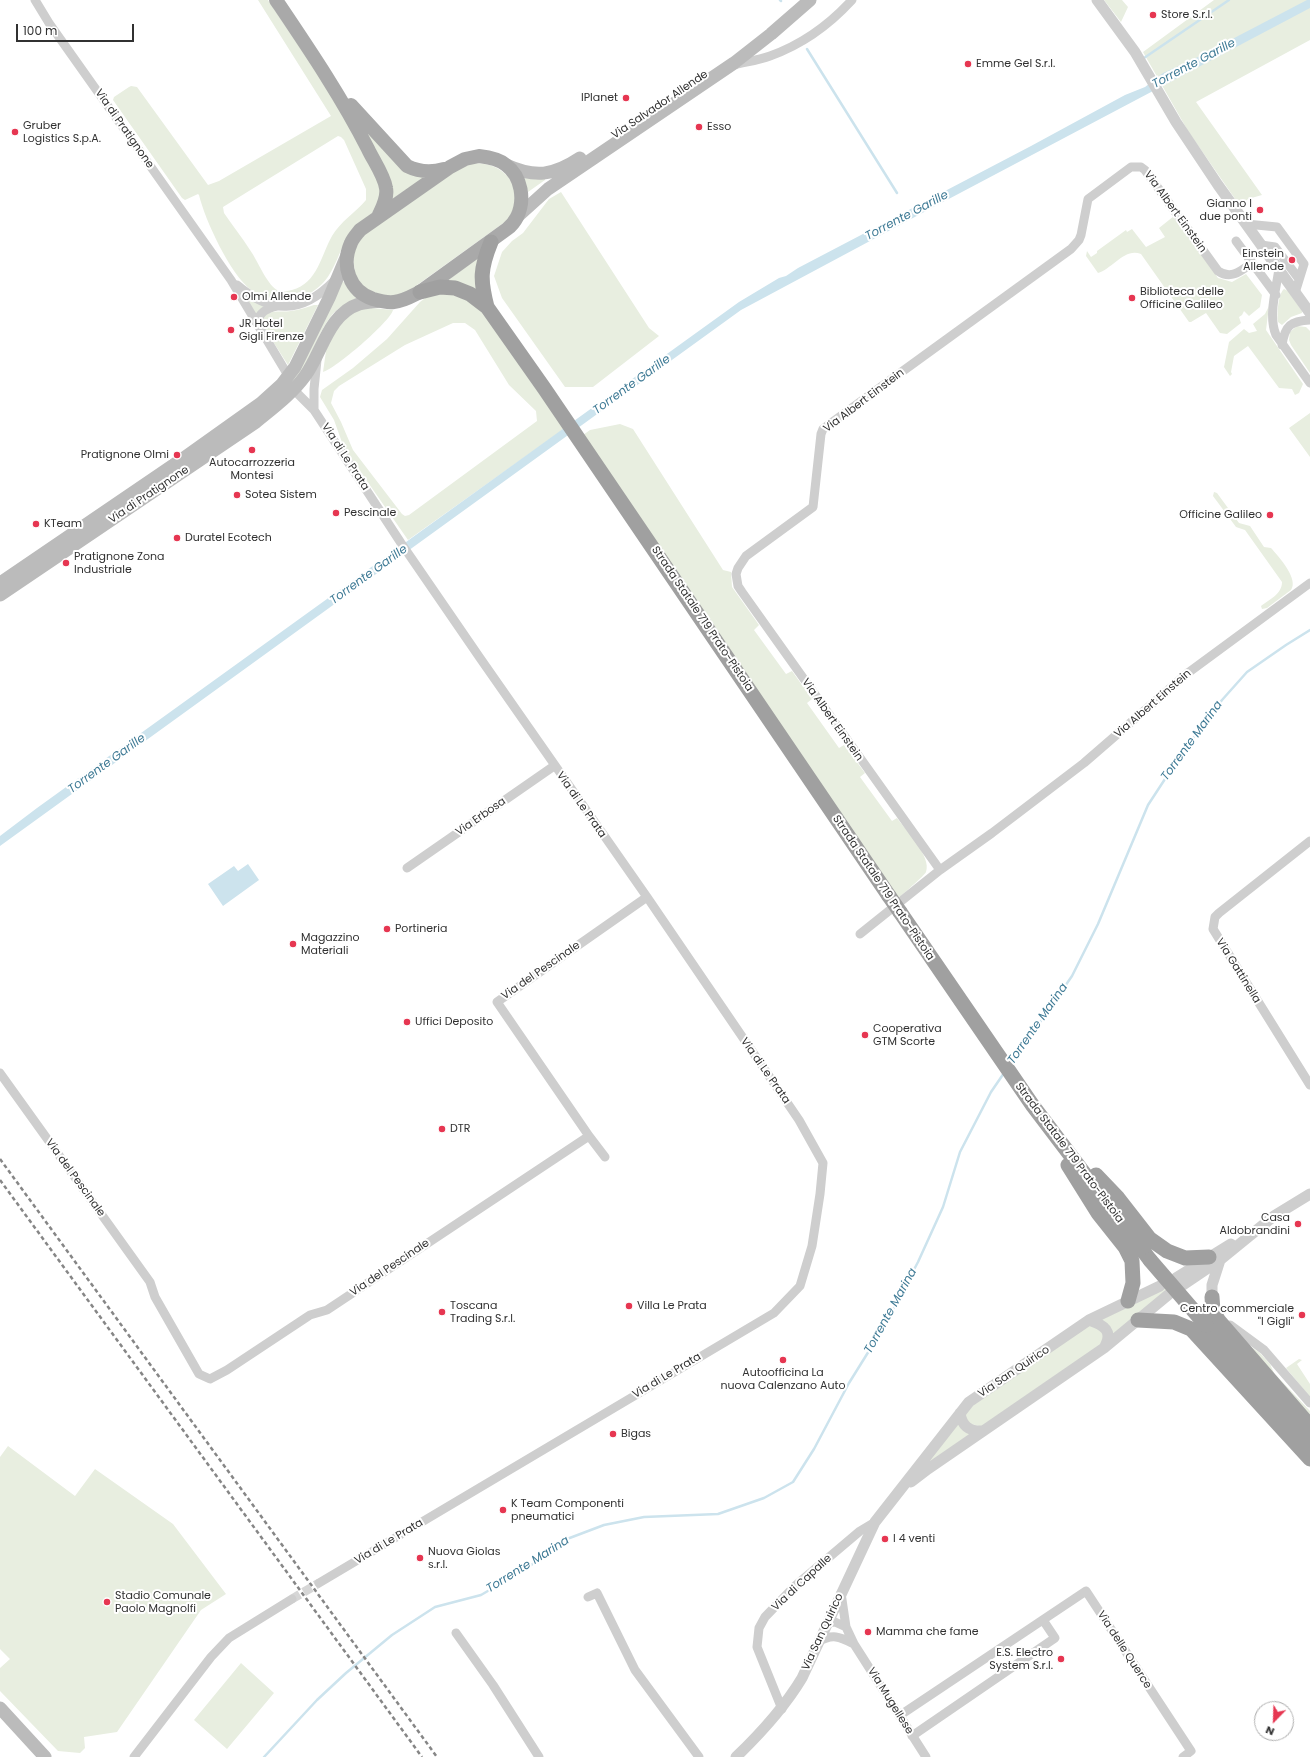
<!DOCTYPE html>
<html>
<head>
<meta charset="utf-8">
<style>
	body { margin:0 }
	#map { position:relative; width:1310px; height:1757px; overflow:hidden; background:#fff; font-family:Poppins,sans-serif }
	canvas { display:block }
	.north { position:absolute; left:1254px; top:1701px; width:40px; height:40px; box-sizing:border-box; background:#fff; border:1px solid #adadad; border-radius:50%; rotate:203deg; font-size:11px; font-weight:700; line-height:16px; text-align:center; color:#313131 }
	.north::after { content:''; display:block; margin:auto; width:14px; height:18px; background:#e63651; clip-path:polygon(50% 0,100% 100%,50% 72%,0 100%) }
	.scale { position:absolute; left:16px; top:24px; width:118px; height:18px; box-sizing:border-box; border:2px solid #313131; border-top:0; padding-left:5px; font-size:12px; line-height:14px; white-space:nowrap; color:#313131; -webkit-text-stroke:3px #fff; paint-order:stroke }
</style>
</head>
<body>
<div id="map">
<canvas width="1310" height="1757"></canvas>
<div class="north">N</div>
<div class="scale">100 m</div>
</div>
<script>
const ctx = document.querySelector('canvas').getContext('2d');
ctx.lineJoin = 'round';
function fillPath(path, color) {
  ctx.fillStyle = color;
  ctx.fill(path, 'evenodd');
}
function strokePath(path, color, width, dash) {
  ctx.strokeStyle = color;
  ctx.lineWidth = width;
  ctx.lineCap = dash ? 'butt' : 'round';
  ctx.setLineDash(dash || []);
  ctx.stroke(path);
}
function drawText(font, color, halo, rows, align = 'center') {
  ctx.font = font + ' Poppins,sans-serif';
  ctx.lineWidth = 4;
  ctx.setLineDash([]);
  ctx.textBaseline = 'middle';
  ctx.strokeStyle = halo;
  ctx.fillStyle = color;
  for (const [text, x, y, turn = 0] of rows) {
    ctx.save();
    ctx.translate(x, y);
    ctx.rotate((+turn || 0) * Math.PI / 180);
    ctx.textAlign = isNaN(turn) ? turn : align;
    if (halo) ctx.strokeText(text, 0, 0);
    ctx.fillText(text, 0, 0);
    ctx.restore();
  }
}
const green = new Path2D(`
	M258,0H268L342,109L382,187L377,210L354,227L350,232C340,248 335,272 321,285C302,303 272,306 251,290C230,274 205,220 199,195L198,194L185,200L182,198L113,100L114,97L129,87L131,86L137,87L208,185L219,181L331,116ZM338,136L341,137L344,140L366,189V200C356,212 340,222 332,236C321,255 318,283 292,290C287,291 282,293 277,290C266,283 258,261 250,250C242,237 232,225 224,213L223,207Z
	M1104,0H1122L1128,7L1121,22Z
	M1214,0H1310V40L1196,102L1262,195L1248,199L1240,206L1188,131L1143,52Z
	M352,109L424,178L388,202Z
	M474,163C498,163 518,177 515,204C514,209 511,214 509,219L406,293L389,297L366,290L355,276L353,254L362,236L460,168Z
	M524,178L545,179V180L528,192Z
	M561,192L649,328L659,336L593,387H565L502,298L494,276L502,252L512,241L523,233L549,199Z
	M1174,216L1218,278L1232,282L1246,274L1262,295L1260,307L1249,316L1244,311L1242,315L1239,317L1241,323L1227,334L1220,333L1206,313L1191,322H1189L1141,254C1125,247 1112,269 1098,273L1086,256L1087,251L1091,257L1097,253V251L1126,230L1127,232L1132,229L1146,247L1165,237L1159,228Z
	M479,257L480,295L443,284Z
	M342,280L357,298C348,303 338,307 332,315C314,337 311,368 288,385Z
	M1284,289L1288,291L1302,311V313L1291,317L1282,325L1278,322C1277,314 1278,294 1284,289Z
	M439,292L458,294L480,309L564,429L408,540L344,448L334,420L320,397L322,390L353,368L387,339L420,302L429,295ZM453,323H465L475,330L509,385L536,411L537,421L409,515L405,516L402,514L353,450L341,422L331,403L334,391L339,386L405,345Z
	M246,297L264,306L256,314Z
	M314,305H318L288,365L265,329L261,320C269,308 279,313 291,311C299,310 307,307 314,305Z
	M1269,306L1266,330L1303,384L1299,393L1295,395L1292,389L1279,388L1248,346L1234,356L1231,372L1232,374L1230,376L1224,367L1229,342L1244,329L1249,333L1257,331L1253,324L1265,314Z
	M372,308L393,310C390,322 335,369 323,372L326,351L330,341L345,317L360,309Z
	M1297,326L1306,327L1310,331V373L1291,345L1289,340L1290,332Z
	M1310,413V457L1289,428Z
	M620,424L633,429L723,570L731,572L732,587L759,625L754,630L786,674L792,671L812,699L807,703L839,748L844,745L865,773L860,777L892,821L897,818C906,830 932,857 926,872C924,876 905,892 901,896L898,897L583,435L590,430Z
	M1214,492L1217,493L1239,523L1250,526L1264,547L1271,548C1279,557 1299,579 1291,590L1267,608L1262,609L1261,606C1270,599 1282,594 1282,582L1245,530L1236,527L1213,496Z
	M1182,1278L1111,1340L1097,1319Z
	M1090,1325L1103,1331L1104,1342L983,1427L967,1423L965,1411Z
	M1247,1344L1260,1353L1270,1364L1274,1373L1310,1411V1421Z
	M1299,1359L1302,1360L1297,1364L1310,1384V1397L1286,1368Z
	M959,1419L972,1434L927,1464Z
	M8,1446L75,1496L95,1469L173,1524L226,1594L201,1610L117,1732L84,1737L85,1748L80,1753L58,1751L0,1691V1668L10,1659L0,1649V1457Z
	M241,1663L274,1693L227,1749L194,1720Z`);
const water = new Path2D(`
	M1307,0H1310V8L926,211L741,310L0,846V836L37,808L739,302L779,278L786,276L798,268L1031,146L1125,95L1145,87L1163,73L1194,59Z
	M248,864L259,880L223,906L208,884L234,866L238,871Z`);
const stream = new Path2D(`
	M780,0L781,1
	M807,49L897,193
	M1144,58L1229,0
	M1011,1064L1072,976L1098,924L1148,805L1182,753L1222,700L1247,672L1286,645L1310,630
	M264,1757L317,1700L346,1673L392,1635L435,1607L481,1595L527,1568L567,1539L604,1525L644,1517L718,1514L764,1498L793,1482L814,1449L849,1383L882,1330L918,1262L943,1207L960,1152L991,1092L1004,1073`);
const minorTunnel = new Path2D(`
	M292,1599L319,1583`);
const minor = new Path2D(`
	M35,0L49,23L231,280L289,377
	M734,65C746,62 759,60 770,56C801,45 830,24 852,0
	M1246,224L1277,227L1304,264L1295,293
	M1236,241L1276,295
	M1261,245L1275,247L1299,279
	M1279,269C1276,290 1268,316 1276,335L1310,383
	M237,285C271,314 302,314 334,281
	M257,322C260,312 267,308 277,306
	M1282,345C1285,325 1291,321 1310,320
	M294,390L314,410L401,543L480,658L647,897L799,1120L823,1163L820,1194L812,1246L800,1286L774,1313L319,1583
	M314,410V389L317,360
	M1310,841L1219,913L1215,917L1213,929L1310,1085
	M407,868L554,766
	M940,870L742,592L738,586L736,574L738,568L746,556L813,507L821,434L823,429L1071,249L1079,240L1081,235L1088,199L1131,167H1141L1145,170L1218,271C1231,280 1241,271 1252,263
	M860,934L940,870L992,833L1084,763L1189,672L1310,583
	M0,1073L150,1282L155,1297L199,1374L210,1379L227,1370L310,1315L327,1310L589,1136L497,1002L647,897
	M589,1136L605,1157
	M1230,1325L1264,1350L1310,1403
	M841,1593L846,1627L854,1644L926,1757
	M588,1597L597,1593L635,1670L699,1757
	M827,1623L835,1622L846,1627
	M456,1633L493,1685L539,1757
	M818,1642C833,1633 840,1637 854,1644
	M782,1709L757,1647L759,1628L765,1617L795,1586L860,1531L875,1522
	M899,1716L1086,1591L1191,1751L1183,1757
	M912,1736L1055,1638L1043,1620
	M134,1757L211,1657L229,1638L292,1599`);
const tertiary = new Path2D(`
	M1097,0L1135,52L1176,122L1218,185L1310,313
	M1176,1278L1231,1244
	M1183,1285L1220,1260L1274,1216L1310,1194
	M1212,1297V1285L1220,1260
	M1089,1320C1104,1325 1114,1331 1104,1348
	M960,1413C962,1426 969,1431 981,1431
	M911,1482L928,1469L1104,1348L1168,1295
	M736,1757C761,1733 784,1708 802,1678L875,1522L969,1402L1089,1320L1160,1286`);
const secondary = new Path2D(`
	M506,165C535,178 553,176 580,158
	M517,217L548,189L734,63L771,34L810,0
	M0,583L181,460L261,403L282,384L295,367L329,298L347,255
	M0,595L256,422C273,408 292,394 305,376C322,353 328,314 359,304C366,302 373,302 380,301
	M0,1708L45,1757`);
const primary = new Path2D(`
	M276,0C309,49 341,96 368,149C373,160 384,175 386,188C388,198 382,208 378,217
	M351,105L407,166C419,172 430,173 444,169
	M479,156C488,157 499,159 506,165C522,177 525,200 517,217C515,221 511,226 507,229L420,292C412,296 404,301 394,302C387,303 380,301 373,299C349,291 341,265 351,243C353,238 357,234 360,230L450,167L465,159Z`);
const trunk = new Path2D(`
	M420,292L440,287L455,288L470,294L487,307L544,388L889,896
	M487,307C480,280 480,269 491,242
	M900,912L1033,1106L1150,1260
	M1068,1165L1098,1213L1125,1247L1132,1261L1133,1283L1128,1301
	M1096,1175L1118,1198L1150,1239L1167,1251L1185,1258L1209,1257
	M1212,1297L1213,1311L1219,1321L1310,1426
	M1138,1320L1174,1322L1191,1329L1310,1459
	M1206,1325L1310,1445`);
const rail = new Path2D(`
	M0,1159L437,1757
	M0,1180L422,1757`);
const trunkBridge = new Path2D(`
	M889,896L900,912
	M1150,1260L1206,1325`);
const markers = [
	[1153,15,4,"#e63651"],
	[968,64,4,"#e63651"],
	[626,98,4,"#e63651"],
	[699,127,4,"#e63651"],
	[15,132,4,"#e63651"],
	[1260,210,4,"#e63651"],
	[1292,260,4,"#e63651"],
	[234,297,4,"#e63651"],
	[1132,298,4,"#e63651"],
	[231,330,4,"#e63651"],
	[252,450,4,"#e63651"],
	[177,455,4,"#e63651"],
	[237,495,4,"#e63651"],
	[336,513,4,"#e63651"],
	[1270,515,4,"#e63651"],
	[36,524,4,"#e63651"],
	[177,538,4,"#e63651"],
	[66,563,4,"#e63651"],
	[387,929,4,"#e63651"],
	[293,944,4,"#e63651"],
	[407,1022,4,"#e63651"],
	[865,1035,4,"#e63651"],
	[442,1129,4,"#e63651"],
	[1298,1224,4,"#e63651"],
	[629,1306,4,"#e63651"],
	[442,1312,4,"#e63651"],
	[1302,1315,4,"#e63651"],
	[783,1360,4,"#e63651"],
	[613,1434,4,"#e63651"],
	[503,1510,4,"#e63651"],
	[885,1539,4,"#e63651"],
	[420,1558,4,"#e63651"],
	[107,1602,4,"#e63651"],
	[868,1632,4,"#e63651"],
	[1061,1659,4,"#e63651"]
];
const poiNames = [
	["Store S.r.l.",1161,15],
	["Emme Gel S.r.l.",976,64],
	["IPlanet",618,98,"right"],
	["Gruber",23,126],
	["Logistics S.p.A.",23,139],
	["Esso",707,127],
	["Gianno I",1252,204,"right"],
	["due ponti",1252,217,"right"],
	["Einstein",1284,254,"right"],
	["Allende",1284,267,"right"],
	["Biblioteca delle",1140,292],
	["Officine Galileo",1140,305],
	["Olmi Allende",242,297],
	["JR Hotel",239,324],
	["Gigli Firenze",239,337],
	["Pratignone Olmi",169,455,"right"],
	["Autocarrozzeria",252,463,"center"],
	["Montesi",252,476,"center"],
	["Sotea Sistem",245,495],
	["Pescinale",344,513],
	["Officine Galileo",1262,515,"right"],
	["KTeam",44,524],
	["Duratel Ecotech",185,538],
	["Pratignone Zona",74,557],
	["Industriale",74,570],
	["Portineria",395,929],
	["Magazzino",301,938],
	["Materiali",301,951],
	["Uffici Deposito",415,1022],
	["Cooperativa",873,1029],
	["GTM Scorte",873,1042],
	["DTR",450,1129],
	["Casa",1290,1218,"right"],
	["Aldobrandini",1290,1231,"right"],
	["Toscana",450,1306],
	["Trading S.r.l.",450,1319],
	["Villa Le Prata",637,1306],
	["Centro commerciale",1294,1309,"right"],
	["\"I Gigli\"",1294,1322,"right"],
	["Autoofficina La",783,1373,"center"],
	["nuova Calenzano Auto",783,1386,"center"],
	["Bigas",621,1434],
	["K Team Componenti",511,1504],
	["pneumatici",511,1517],
	["I 4 venti",893,1539],
	["Nuova Giolas",428,1552],
	["s.r.l.",428,1565],
	["Stadio Comunale",115,1596],
	["Paolo Magnolfi",115,1609],
	["Mamma che fame",876,1632],
	["E.S. Electro",1053,1653,"right"],
	["System S.r.l.",1053,1666,"right"]
];
const streetNames = [
	["Via Salvador Allende",660,105,-34],
	["Via di Pratignone",124,129,55],
	["Via Albert Einstein",1175,212,54],
	["Via Albert Einstein",864,401,-37],
	["Via di Le Prata",345,457,57],
	["Via di Pratignone",149,495,-34],
	["Strada Statale 719 Prato-Pistoia",702,619,56],
	["Via Albert Einstein",1153,704,-41],
	["Via Albert Einstein",832,720,55],
	["Via di Le Prata",581,805,55],
	["Via Erbosa",481,817,-35],
	["Strada Statale 719 Prato-Pistoia",883,888,56],
	["Via del Pescinale",541,971,-35],
	["Via Gattinella",1238,971,58],
	["Via di Le Prata",765,1071,55],
	["Strada Statale 719 Prato-Pistoia",1069,1153,53],
	["Via del Pescinale",75,1178,54],
	["Via del Pescinale",390,1268,-34],
	["Via San Quirico",1014,1372,-34],
	["Via di Le Prata",667,1376,-31],
	["Via di Le Prata",389,1542,-31],
	["Via di Capalle",802,1583,-43],
	["Via San Quirico",823,1632,-65],
	["Via delle Querce",1124,1650,57],
	["Via Mugellese",890,1701,58]
];
const waterNames = [
	["Torrente Garille",1194,64,-28],
	["Torrente Garille",907,216,-28],
	["Torrente Garille",632,385,-36],
	["Torrente Garille",369,575,-36],
	["Torrente Marina",1192,741,-54],
	["Torrente Garille",107,764,-36],
	["Torrente Marina",1038,1024,-55],
	["Torrente Marina",891,1311,-61],
	["Torrente Marina",528,1565,-32]
];
fillPath(green, '#e8eee0');
fillPath(water, '#cce3ed');
strokePath(stream, '#cce3ed', 2.5);
strokePath(minorTunnel, '#d6d6d6', 9, [9, 4.5]);
strokePath(minor, '#cecece', 9);
strokePath(tertiary, '#cecece', 11);
strokePath(secondary, '#bbb', 13);
strokePath(primary, '#a9a9a9', 14);
strokePath(trunk, '#a0a0a0', 15);
strokePath(rail, '#868686', 2.5, [4, 3]);
strokePath(trunkBridge, '#a0a0a0', 15);
for (const [x, y, r, color] of markers) {
  const dot = new Path2D();
  dot.arc(x, y, r, 0, 2 * Math.PI);
  ctx.fillStyle = color;
  ctx.fill(dot);
  strokePath(dot, '#fff', 1.5);
}
drawText('11px', '#313131', '#fff', poiNames, 'left');
drawText('11px', '#313131', '#fff', streetNames);
drawText('italic 12px', '#3e7a95', '#fff', waterNames);
</script>
</body>
</html>
